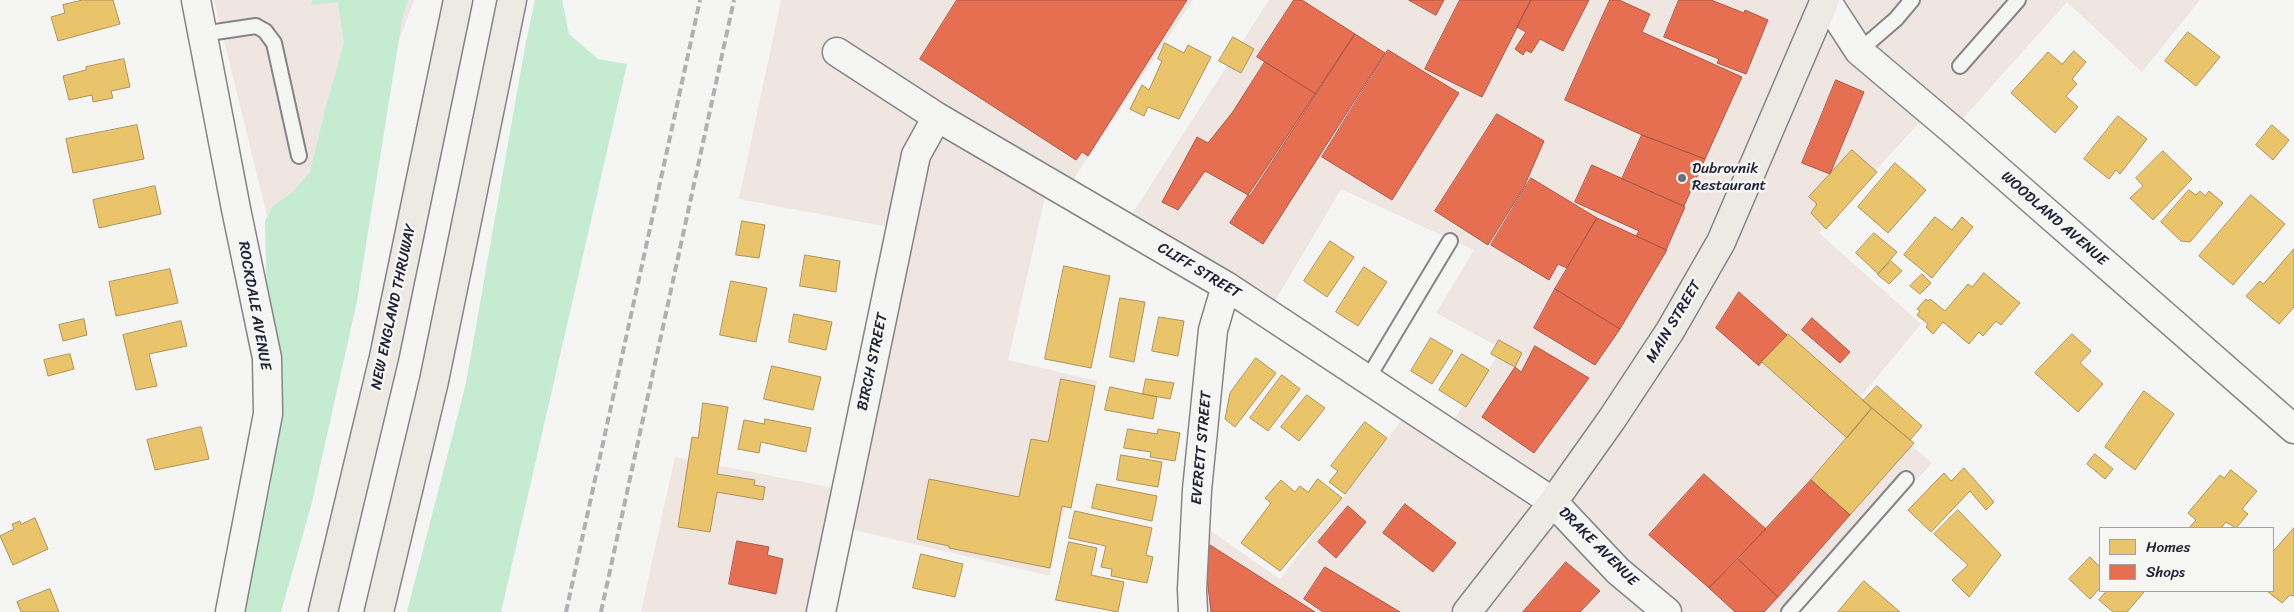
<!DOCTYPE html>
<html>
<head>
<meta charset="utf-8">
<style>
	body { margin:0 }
	#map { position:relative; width:2294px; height:612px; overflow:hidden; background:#f5f5f3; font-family:Sriracha,sans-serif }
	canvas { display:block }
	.legend { position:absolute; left:2099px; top:527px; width:175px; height:65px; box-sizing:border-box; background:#f6f6f2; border:1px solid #a1a1a9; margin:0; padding:6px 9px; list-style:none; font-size:15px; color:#22223b }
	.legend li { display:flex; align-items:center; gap:10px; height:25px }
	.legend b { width:25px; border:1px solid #a1a1a9 }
</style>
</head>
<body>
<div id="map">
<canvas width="2294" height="612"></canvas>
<ul class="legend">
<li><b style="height:14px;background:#e9c46a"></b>Homes</li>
<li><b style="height:14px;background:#e76f51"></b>Shops</li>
</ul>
</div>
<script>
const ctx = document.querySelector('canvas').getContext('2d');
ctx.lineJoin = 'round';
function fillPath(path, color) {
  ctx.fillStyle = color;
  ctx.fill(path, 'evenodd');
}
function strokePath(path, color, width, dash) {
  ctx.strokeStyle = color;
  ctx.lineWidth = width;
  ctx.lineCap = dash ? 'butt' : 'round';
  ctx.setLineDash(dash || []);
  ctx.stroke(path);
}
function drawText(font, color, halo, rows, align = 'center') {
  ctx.font = font + ' Sriracha,sans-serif';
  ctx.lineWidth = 5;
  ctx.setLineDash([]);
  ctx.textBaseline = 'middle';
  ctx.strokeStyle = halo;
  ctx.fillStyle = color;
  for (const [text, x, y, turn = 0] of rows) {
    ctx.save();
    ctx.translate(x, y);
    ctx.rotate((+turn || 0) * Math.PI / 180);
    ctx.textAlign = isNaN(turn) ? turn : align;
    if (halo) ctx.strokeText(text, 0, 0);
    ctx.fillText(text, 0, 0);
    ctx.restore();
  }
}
const built = new Path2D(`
	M214,0H414L332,222L270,228Z
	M781,0H1193L1071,183L1051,171L1008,360L1097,381L1057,538L1050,576L854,530L837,612H641L675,457L844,490L904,230L739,199Z
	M1269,0H2200L2142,72L2067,2L1950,133L1927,114L1819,233L1921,324L1858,400L1932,463L1796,612H1204L1208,529L1280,579L1408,412L1443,435L1502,349L1436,313L1474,250L1341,189L1271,308L1129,219Z`);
const green = new Path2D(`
	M312,0H408L402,20L357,301L312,502L281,612H241L271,484L265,221L273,206L293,192L310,172L325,110L344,43L338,2L311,5Z
	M535,0H562L569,34L598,59L627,64L501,612H407L466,383L525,47Z`);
const homes = new Path2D(`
	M83,0H113L120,24L58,41L51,17L65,13L63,5Z
	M2188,32L2220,57L2196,86L2165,61Z
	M1233,37L1254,49L1241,73L1219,61Z
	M1165,43L1184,53L1188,45L1211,57L1179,119L1148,107L1144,116L1130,109L1142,85L1149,90L1162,61L1158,59Z
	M2074,51L2086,62L2072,79L2077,84L2066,96L2078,107L2055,133L2011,93L2048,52L2062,64Z
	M124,59L130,87L111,91L113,98L93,102L92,95L69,100L63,76L86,70V67Z
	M2118,116L2147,139L2120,174L2116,170L2109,179L2084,159Z
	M137,125L144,159L73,173L66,139Z
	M2272,125L2289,140L2273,160L2256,145Z
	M1852,150L1877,172L1826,229L1811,213L1817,204L1809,197Z
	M2163,151L2192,179L2153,220L2130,198L2143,186L2136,178Z
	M1895,163L1926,190L1888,233L1858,207Z
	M155,186L161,214L99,228L93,200Z
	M2189,190L2196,195L2200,191L2205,196L2209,191L2223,203L2190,242L2181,241L2161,222Z
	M2251,195L2285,224L2233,285L2199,256Z
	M1935,217L1952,230L1962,217L1973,227L1932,278L1904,255Z
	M742,221L765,225L759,258L736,255Z
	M1874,233L1897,252L1878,274L1856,253Z
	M1330,241L1354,257L1327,297L1304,281Z
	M2294,249V307L2279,324L2246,296L2260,281L2263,284Z
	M805,255L840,261L836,292L800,286Z
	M1891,261L1902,271L1889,284L1878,275Z
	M1064,266L1110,276L1091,368L1045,359Z
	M1364,267L1387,282L1358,326L1336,312Z
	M170,269L178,303L116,316L109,282Z
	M1984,273L2020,303L2001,325L1996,321L1983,336L1979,332L1969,344L1943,322L1933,334L1926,327L1928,324L1917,315L1920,311L1917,309L1926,299L1928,301L1930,299L1945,311L1968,284L1972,287Z
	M1922,274L1931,283L1920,294L1910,286Z
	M731,281L767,288L756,342L720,335Z
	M1120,298L1145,302L1134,362L1110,357Z
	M794,314L832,322L826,350L789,342Z
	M1159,317L1184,321L1178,356L1152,351Z
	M84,319L87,335L63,341L59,325Z
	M181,321L187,346L149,354L157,386L136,390L123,335Z
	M1788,334L1872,408L1847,438L1762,362L1759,366L1758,365Z
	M2072,334L2091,351L2080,363L2103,384L2078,412L2035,373Z
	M1431,338L1453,351L1432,384L1411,371Z
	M1499,340L1522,353L1515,367L1491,354Z
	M70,354L74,369L48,376L44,360Z
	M1462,354L1489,370L1466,407L1439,390Z
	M1256,358L1276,373L1235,427L1225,419L1230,393Z
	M772,366L821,377L813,410L764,399Z
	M1282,375L1300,389L1268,431L1250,418Z
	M1061,379L1095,386L1071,508L1062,506L1050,568L949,548V546L917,539L929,479L1019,497L1031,439L1048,442Z
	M1146,379L1174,383L1170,399L1143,394Z
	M1877,386L1922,426L1910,440L1863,401Z
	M1110,387L1157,397L1153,419L1105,410Z
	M2144,391L2174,414L2135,470L2105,447Z
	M1307,395L1325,408L1299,441L1281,427Z
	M703,403L728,407L717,474L755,480L754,485L765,487L763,500L717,492L710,532L678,527L692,437L698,438Z
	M1872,408L1914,443L1850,515L1811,480Z
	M765,419L811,428L806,452L761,442L759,453L738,449L744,420L764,424Z
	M1365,422L1387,438L1345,494L1329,482L1338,471L1331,466Z
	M201,427L209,459L155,470L147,440Z
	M1128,429L1157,434L1158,429L1180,433L1175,461L1150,457L1151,452L1124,448Z
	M2095,454L2113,469L2105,479L2087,464Z
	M1121,455L1162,462L1158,487L1117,480Z
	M1964,468L1994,502L1986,510L1970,491L1931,532L1908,510L1944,473L1951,481Z
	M2231,470L2257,491L2242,509L2248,514L2236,528L2226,522L2221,528H2189L2196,520L2188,513L2220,475L2224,478Z
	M1318,479L1342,498L1280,571L1241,543L1271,503L1265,498L1281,480L1295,492L1300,486L1308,492Z
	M1097,484L1157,496L1152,521L1092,508Z
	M1958,510L2001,555L1969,597L1952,580L1968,565L1934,534Z
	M1075,511L1152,528L1146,555L1153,557L1147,583L1111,576L1112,569L1101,567L1106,546L1069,538Z
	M35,518L48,549L13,565L0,536L14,529L12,524L20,521L21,524Z
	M2294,528V596L2290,595L2282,603L2267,591H2273V552Z
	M1069,542L1097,548L1091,575L1124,582L1118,612L1056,600Z
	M921,554L963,564L955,597L913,588Z
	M2090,557L2100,567V588L2090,599L2069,579Z
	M1864,581L1900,612H1838Z
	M50,589L59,612H21L17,602Z
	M2107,591H2142L2144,592L2127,612H2113L2099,600Z`);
const shops = new Path2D(`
	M957,0H1187L1088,156L1082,152L1076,160L920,59Z
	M1294,0H1302L1355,34L1316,94L1257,57Z
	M1409,0H1444L1436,15Z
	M1460,0H1531L1482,97L1425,69Z
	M1531,0H1589L1563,51L1540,39L1531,53L1526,50L1523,55L1515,49L1526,32L1517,27Z
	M1610,0H1619L1650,14L1642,32L1742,77L1705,159L1642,135L1565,100Z
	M1679,0H1711L1744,13L1745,10L1768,20L1746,74L1717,63L1719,59L1664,37Z
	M1355,34L1385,53L1263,244L1230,223Z
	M1388,50L1459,93L1392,200L1322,157Z
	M1265,62L1316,94L1250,196L1205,171L1178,210L1162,202L1197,137L1208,143L1232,113Z
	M1836,80L1864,92L1830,174L1802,163Z
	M1497,114L1544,141L1524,187L1488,245L1435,211Z
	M1642,135L1705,159L1684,206L1622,179Z
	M1592,165L1685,207L1666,250L1636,236L1639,231L1575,202Z
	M1531,178L1597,218L1567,268L1558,264L1549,280L1491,245Z
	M1597,218L1667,250L1620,329L1555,289Z
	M1555,289L1620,329L1595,365L1534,328Z
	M1739,292L1787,335L1758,365L1716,328Z
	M1812,318L1850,352L1840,363L1802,330Z
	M1535,346L1589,378L1534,453L1482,417L1515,367L1521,372Z
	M1704,474L1766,529L1709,588L1649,535Z
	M1811,480L1850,515L1778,597L1738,559Z
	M1405,504L1456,543L1433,572L1383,533Z
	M1348,506L1366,522L1336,558L1318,542Z
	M737,541L769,547L767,555L783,559L776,594L729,584Z
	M1210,545L1315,612H1211L1207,577Z
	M1738,559L1778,597L1764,612H1735L1709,588Z
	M1566,562L1600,591L1580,612H1523Z
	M1325,567L1400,612H1323L1304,599Z`);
const lane = new Path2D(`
	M202,34L256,26L265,31L274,43L299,156
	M1859,51L1896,19L1912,0
	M1960,66L2018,0
	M1368,378L1450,241
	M1789,612L1906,479`);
const street = new Path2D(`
	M196,0L236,209L267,358L268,414L230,612
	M837,52L937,117L1226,286L1553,502
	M821,612L916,155L937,117
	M1193,612L1192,589L1197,490L1213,330L1226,286`);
const secondary = new Path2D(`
	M1826,0L1859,51L1956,133L2294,429
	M1553,502L1618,571L1667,612`);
const primary = new Path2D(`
	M1467,612L1553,502L1612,419L1670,331L1721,242L1825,0`);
const highway = new Path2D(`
	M323,612L384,357L458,0
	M379,612L434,381L512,0`);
const rail = new Path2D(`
	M566,612L700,0
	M601,612L734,0`);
const markers = [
	[1682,178,5,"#6c6c7b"]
];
const poiNames = [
	["Dubrovnik",1692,169],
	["Restaurant",1692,186]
];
const streetNames = [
	["WOODLAND AVENUE",2054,219,41],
	["CLIFF STREET",1199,271,31],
	["ROCKDALE AVENUE",254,306,80],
	["NEW ENGLAND THRUWAY",394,307,-78],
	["MAIN STREET",1674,322,-59],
	["BIRCH STREET",873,362,-78],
	["EVERETT STREET",1202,448,-85],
	["DRAKE AVENUE",1598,547,45]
];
fillPath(built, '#efe6e2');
fillPath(green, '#c5ecd0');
fillPath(homes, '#e9c46a');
strokePath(homes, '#ad935c', 1);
fillPath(shops, '#e76f51');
strokePath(shops, '#ac584a', 1);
strokePath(lane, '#858589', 18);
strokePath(street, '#858589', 31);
strokePath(secondary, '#858589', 31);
strokePath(primary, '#858589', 31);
strokePath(highway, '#858589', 31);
strokePath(lane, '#f5f5f3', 14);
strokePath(street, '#f5f5f3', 28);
strokePath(secondary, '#f5f5f3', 28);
strokePath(primary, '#edeae4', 28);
strokePath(highway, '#edeae4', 28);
strokePath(rail, '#b0b0b2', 4, [8, 4]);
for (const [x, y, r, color] of markers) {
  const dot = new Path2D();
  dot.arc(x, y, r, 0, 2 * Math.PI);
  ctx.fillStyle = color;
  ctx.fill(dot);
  strokePath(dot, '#f6f6f2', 2);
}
drawText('15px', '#22223b', '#f6f6f2', poiNames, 'left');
drawText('15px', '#22223b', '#f6f6f2', streetNames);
</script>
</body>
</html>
